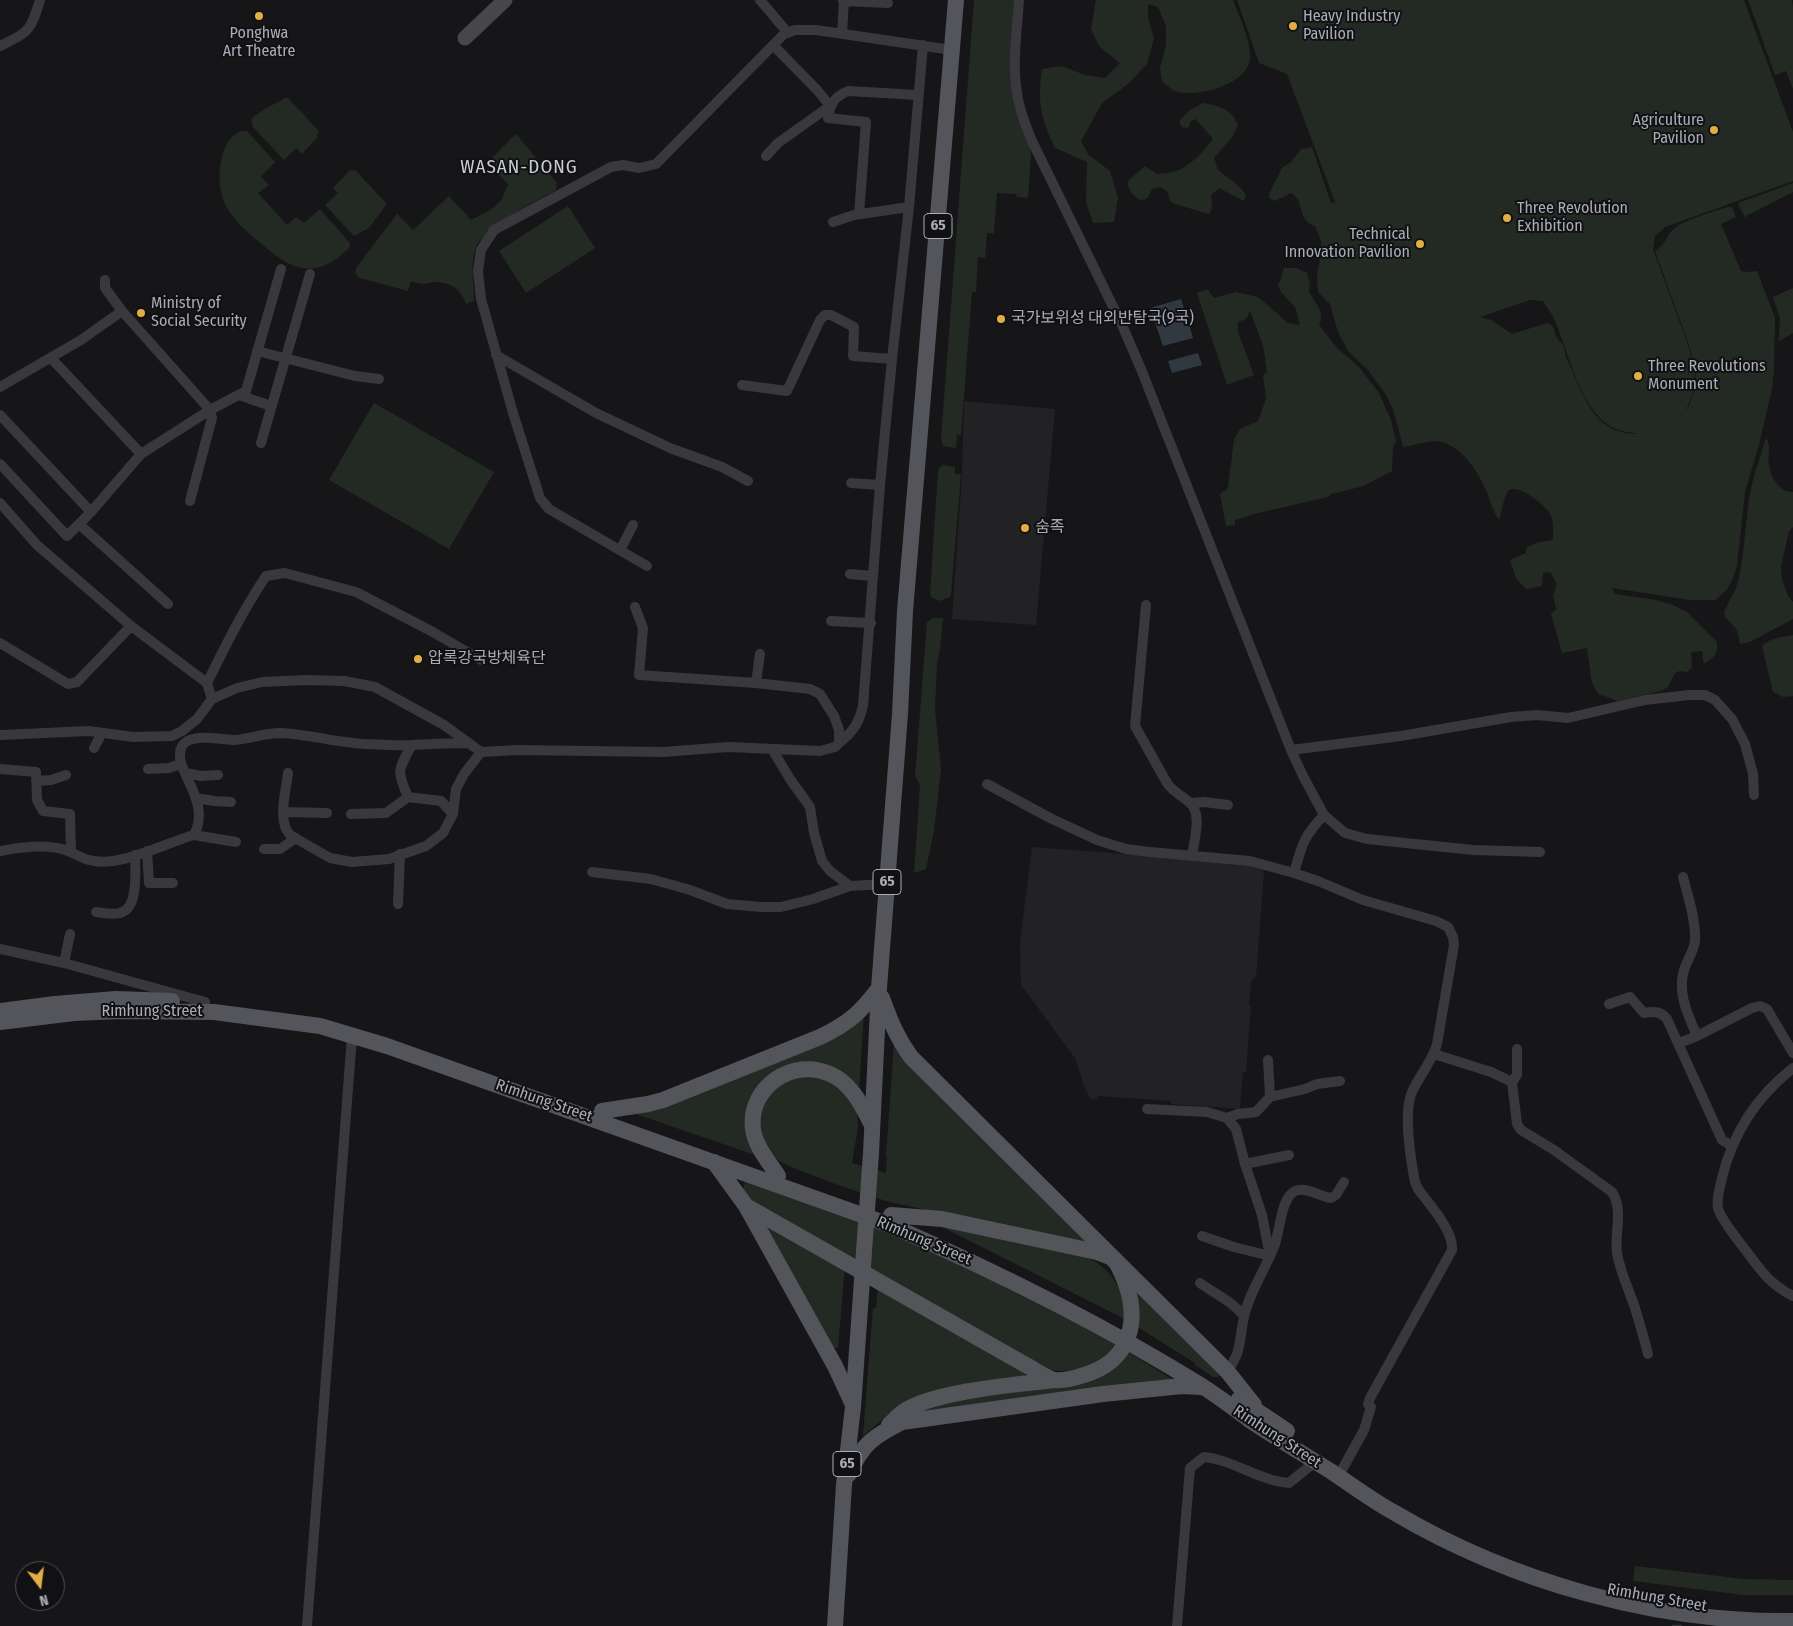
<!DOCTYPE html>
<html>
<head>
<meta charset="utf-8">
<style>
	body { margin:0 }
	#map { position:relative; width:1793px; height:1626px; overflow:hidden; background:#161618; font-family:"Fira Sans Condensed",sans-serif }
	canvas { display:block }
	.north { position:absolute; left:15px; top:1561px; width:50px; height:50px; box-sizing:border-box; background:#111113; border:1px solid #4e4f55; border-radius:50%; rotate:165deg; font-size:14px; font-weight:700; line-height:20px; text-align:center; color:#a9adb7 }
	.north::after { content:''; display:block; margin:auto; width:18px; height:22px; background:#e2ae44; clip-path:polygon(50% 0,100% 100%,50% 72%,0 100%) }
</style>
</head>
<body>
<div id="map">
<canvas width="1793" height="1626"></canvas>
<div class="north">N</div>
</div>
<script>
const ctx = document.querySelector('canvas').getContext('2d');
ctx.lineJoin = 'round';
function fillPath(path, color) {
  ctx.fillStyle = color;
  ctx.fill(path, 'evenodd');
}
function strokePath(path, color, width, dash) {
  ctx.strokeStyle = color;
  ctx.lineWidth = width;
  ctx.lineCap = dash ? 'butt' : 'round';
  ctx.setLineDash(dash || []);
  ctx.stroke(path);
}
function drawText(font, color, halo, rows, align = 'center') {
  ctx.font = font + ' "Fira Sans Condensed","Noto Sans KR",sans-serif';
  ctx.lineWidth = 4;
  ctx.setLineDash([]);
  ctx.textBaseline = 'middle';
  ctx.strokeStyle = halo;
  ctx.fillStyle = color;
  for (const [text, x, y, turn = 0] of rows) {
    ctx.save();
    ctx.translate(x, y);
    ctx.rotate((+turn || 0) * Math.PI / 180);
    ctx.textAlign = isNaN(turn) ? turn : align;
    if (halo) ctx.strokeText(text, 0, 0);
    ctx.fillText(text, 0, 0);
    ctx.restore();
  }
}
const built = new Path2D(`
	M964,401L1055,409L1036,625L952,619L962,474Z
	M1032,847L1245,863L1252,864L1264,871L1256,977H1254L1251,983L1249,1005L1251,1006L1246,1072H1243L1240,1109L1171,1104V1101L1098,1096L1097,1099L1090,1098L1084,1086L1075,1058L1021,985L1020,942Z`);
const green = new Path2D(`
	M974,0H1016L1011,62L1031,153L1028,198L1017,197L1016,194L997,193L994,233H987L985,258L978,257L976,292H972L961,435H957L956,448L943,446L941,439Z
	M1096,0H1233C1239,17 1254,45 1249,63C1243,85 1198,97 1178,92C1173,91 1167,85 1162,82L1160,68L1166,45V26L1158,7L1148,4V18L1154,38L1147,64L1128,84L1102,103L1081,141L1089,155L1110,171L1118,198L1114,222L1093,223L1086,202L1087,162L1055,148C1041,118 1037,103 1042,69L1062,66L1085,75L1105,78L1120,63L1099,46L1091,29Z
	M1237,0H1744L1793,132V181L1665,227L1655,236L1653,249L1689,348L1695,373L1694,388L1688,406L1682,415L1689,406L1695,388L1696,373L1690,348L1655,251C1666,245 1666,235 1675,228C1684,220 1715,211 1728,207H1732L1736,217L1721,224L1741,271L1747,272L1757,271L1775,318L1774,369L1772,389L1760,441L1745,492L1737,566L1732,581L1726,591L1715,600H1690L1612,588L1615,594L1656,600L1673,605L1687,612L1717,642C1718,655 1714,657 1704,664L1702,651L1691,652L1692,667L1687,672L1680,671L1675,673L1668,687L1661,691L1618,701L1598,694L1592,683L1587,648L1562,653L1551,614L1556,609L1553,595L1557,584L1550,572L1543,573L1542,586L1526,589L1516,578L1510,560L1526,553V548L1536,543L1553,540C1553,531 1554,520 1549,512C1543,504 1519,484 1509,490C1504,494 1502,512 1499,520C1492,510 1490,499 1485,488C1476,468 1458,441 1433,441C1423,442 1413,446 1403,447L1394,412L1387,396L1368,370L1348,351L1338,332L1330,304L1318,292L1317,278L1321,252V241L1315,226C1296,220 1306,201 1291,193L1275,201L1269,198L1270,192L1282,168L1291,162L1301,149L1312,147L1331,203L1335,202L1287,74L1259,63ZM1530,300L1543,301C1546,306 1550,311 1553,317C1570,351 1578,412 1616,429C1623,432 1631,432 1638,434C1595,435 1583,396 1569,363C1564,358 1566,351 1563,345C1561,342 1559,341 1557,338C1553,331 1556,326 1547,323L1512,334L1491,320L1480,317Z
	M1748,0H1792L1793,7V89L1786,71L1775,75Z
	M285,98H288L319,131L317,135L318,137L302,154L297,148L284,160L253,127C252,124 251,122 252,119C255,113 279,102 285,98Z
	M1204,103C1219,106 1233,110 1238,125L1233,136L1214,158L1218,170L1240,187L1246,195L1244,201L1219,188L1211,195L1212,208L1209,214L1175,204L1170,201L1168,192L1161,187L1152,189L1147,199L1140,200L1132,194L1127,184L1129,180L1145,166L1157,174C1164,173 1171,173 1177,171C1191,165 1205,150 1213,139L1196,119L1191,121L1188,128L1182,127L1179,122C1184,113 1194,107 1204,103Z
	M242,131H247L275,162L261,176L269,185L258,193L287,225L296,217L304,223L320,209L350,243L349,248C313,283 290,269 257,240C246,231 233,219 226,206C215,187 217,138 242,131Z
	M516,134L557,183L556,190C535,202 482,227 475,250C470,266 474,284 474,301L466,304C461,291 454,284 439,282C427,281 426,287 411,281L408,291L360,278L355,273L356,268L397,214L413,230L449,196L471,220C481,215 495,209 502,199C505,194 504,190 509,185L487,163Z
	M350,170L352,171L355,170L387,204L369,228L354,236L325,205L338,193L333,188Z
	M1793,183V192L1746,216L1745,218L1738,203Z
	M568,206L595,248L526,293L499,251Z
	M1284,268H1296L1307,273L1310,284L1309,292C1315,303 1326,313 1319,325L1338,349L1359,367L1379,393L1391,420L1396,441L1393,448L1392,471L1364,486L1331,494L1328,497L1258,513L1235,520V525L1226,526L1220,494L1228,488L1234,439L1240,429L1258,421L1266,399L1263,375L1267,373L1263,345L1250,311L1246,319L1238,322V332L1254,375L1227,385L1197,293L1207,289L1214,298L1236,292L1258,297L1288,323L1300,325L1295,307L1281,292L1278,285L1282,276Z
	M1793,288V333L1779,341L1780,318L1773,297Z
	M374,403L494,472L449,549L329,480Z
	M1766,438C1772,446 1767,456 1769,465C1771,477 1779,493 1793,492V527L1789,531L1781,567L1782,579L1788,596L1793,602V619L1750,642L1740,644L1737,630L1726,618L1724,613C1728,602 1735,593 1738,582C1745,553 1745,523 1750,494C1753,475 1761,456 1766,438Z
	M943,465L955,467V474H961L951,594L950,597L940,601L931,597L930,594L938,470Z
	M933,618H943L940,650L937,662L935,710L941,769L934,831L926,869L914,873L920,785L915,776L927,622Z
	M1793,635V696L1783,697L1773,692L1762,646C1769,638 1783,637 1793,635Z
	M864,1012L859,1093L830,1068L762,1086L755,1155L636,1114Z
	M894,1042L1085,1239L1084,1241L1077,1243L886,1201L841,1186L791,1167L776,1159L766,1148L758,1122L769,1092L799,1073L836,1081L857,1111L858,1127L852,1163L886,1173L887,1157L886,1156Z
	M745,1181C802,1200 858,1220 913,1242C1005,1280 1092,1329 1175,1381L923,1414L916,1411L1075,1370L1061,1371L1046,1370L776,1218L750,1199L743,1190Z
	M761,1222L845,1266L838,1348H832Z
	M942,1227L1076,1252C1100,1262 1111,1271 1122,1294L1137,1289L1220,1375L1218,1377H1213L1195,1365V1363L1123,1318Z
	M878,1285L1025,1373V1376L891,1412L863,1436L873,1308H876Z
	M1635,1566L1744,1579L1793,1580V1595H1743L1633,1581Z`);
const water = new Path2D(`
	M1181,299L1193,338L1163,346L1150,308Z
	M1198,353L1202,365L1172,373L1168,361Z`);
const stream = new Path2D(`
	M1673,1626H1681`);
const street = new Path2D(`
	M760,0L788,33
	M1019,0C1017,31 1012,63 1017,93C1019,110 1026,126 1032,141L1122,325L1141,369L1291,750L1303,776L1324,815L1345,833L1367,839L1473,850L1540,852
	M843,1L888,3
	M842,34L844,0
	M0,46C30,31 30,32 40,0
	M766,156L778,143L830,106L818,91L773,45
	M859,214L866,122L828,118C830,104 834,97 848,91L918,95
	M833,222L854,215L909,207
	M105,280V288L122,311L210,410L212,418L190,501
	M257,351L355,376L379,379
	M496,355L596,413L670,448L722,467L748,481
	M51,358L141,454
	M742,385L787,391L820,320L825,315H831L854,327L853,356L892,359
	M0,387L81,340L122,311
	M239,395L271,406
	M0,415L91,512
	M261,443L310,274
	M0,464L67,536L91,512L141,454L210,410L246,391L281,269
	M851,483L880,485
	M0,503L37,545L131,626L207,683L212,699
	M79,524L168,604
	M620,550L633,525
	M647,566L549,509L540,498L513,413L481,299L478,271L481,250L494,230L611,167L623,165L639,168L656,164L784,34L795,30H816L952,50
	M850,574L873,576
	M1146,605L1135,726L1167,783C1173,792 1181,795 1189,802C1203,813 1194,840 1192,856
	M635,607L643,628L639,675L756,683
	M831,621L871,623
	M0,643L68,684L77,682L131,626
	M207,683C225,647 243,610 266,576L285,573L356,592L431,631L481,660
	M0,735L89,731L133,737L172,736L182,731L197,719L212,699L237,688L262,682L306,680L344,681L375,687L444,725L481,752L517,750L663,752L728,747L820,751L835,747L839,743V730L834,716L820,694L810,689L756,683L760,654
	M839,743C853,732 859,723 863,706L880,485L892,359L909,207L923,45
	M94,748L102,733
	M772,749L790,779L810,807L814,833L822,861L830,871L850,886
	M1291,750L1401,736L1511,717L1537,715L1568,718L1645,700L1689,695H1705L1715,700L1732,719L1745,744L1753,774L1754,795
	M0,769L36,772L37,800L43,811L70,814L71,852
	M148,769L169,768L180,764
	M186,773L201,776L218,775
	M288,773C286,791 277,821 290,835L330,858L352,862L389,859L426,846L443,833L453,814L456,789L464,774L481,752
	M36,781L51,780L66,775
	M987,784L1050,818L1097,840L1126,849L1150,852L1250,861L1294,873L1318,881L1363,900L1436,921L1448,927L1453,937L1454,945L1437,1044C1432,1062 1419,1076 1412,1092C1403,1112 1411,1161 1415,1182L1418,1189C1429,1204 1454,1231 1452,1250L1370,1398L1368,1404L1371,1407L1364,1430L1343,1468
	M408,797C396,770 398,770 412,745
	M196,798L214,801L231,802
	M1191,803L1204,802L1228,805
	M283,812L327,813
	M351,814L386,813L408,797L441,801L453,814
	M194,835L236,842
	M264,849H280L296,838
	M0,851C18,847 47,844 65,850C75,853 83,860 94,861C123,866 165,843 194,835C213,799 170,768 182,746C190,732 221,740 235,740C250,739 264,733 280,733C309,734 338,743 366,744C381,744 397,746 412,745C431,744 450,743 469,743
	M147,851L149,883H173
	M592,872L651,879L690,890L727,904L761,907H781L813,899L850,886L887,884
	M1294,873C1302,845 1303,837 1324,815
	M1683,877C1688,897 1696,919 1695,941C1694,950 1687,961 1684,970C1677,993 1688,1015 1697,1036
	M398,904L400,854
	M96,912C103,913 113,915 120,913C139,909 135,871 135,855
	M0,949L64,963L205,1002
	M64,963L70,934
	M1609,1004L1630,997L1644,1013C1654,1011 1660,1011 1667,1019L1722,1140L1732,1146
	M1679,1043L1697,1036L1752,1008L1760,1006L1767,1009L1793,1053
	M1517,1049V1075L1512,1082L1517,1124L1521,1130L1554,1150L1612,1192C1624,1211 1614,1232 1617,1253C1620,1271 1628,1288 1634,1305C1639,1321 1644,1338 1648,1354
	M1434,1054L1491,1072L1512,1082
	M1268,1060L1270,1097
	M1793,1068C1756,1097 1733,1132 1722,1178C1720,1188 1716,1198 1718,1208C1720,1218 1740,1243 1747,1252C1761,1271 1771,1285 1793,1296
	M1147,1109L1207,1112L1227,1118L1236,1129L1245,1164L1262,1215L1270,1256L1234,1247L1202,1236
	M1227,1118L1238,1114L1256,1112L1270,1097L1305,1089L1317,1084L1340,1081
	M1245,1164L1289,1155
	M1200,1283C1215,1294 1232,1301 1244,1316
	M1227,1371C1242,1353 1239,1339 1244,1317C1249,1292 1266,1269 1275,1244C1280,1230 1281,1198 1295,1191C1305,1186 1321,1197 1331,1198L1336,1195L1344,1182
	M307,1626L352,1036
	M1177,1626L1190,1468L1204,1457C1234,1460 1259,1481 1289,1483L1315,1462`);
const secondary = new Path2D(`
	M465,38L505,0`);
const primary = new Path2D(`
	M882,998C890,1020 897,1038 911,1057L1227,1371L1254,1405
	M0,1011L55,1004L116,999L172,1001
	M0,1022L74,1013L121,1011L214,1012L320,1026L387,1046L890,1225C997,1272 1102,1324 1202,1386C1219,1397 1235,1409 1251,1421C1278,1439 1305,1455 1332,1472C1353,1486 1373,1501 1395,1513C1512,1582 1657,1623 1793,1621
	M602,1111L648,1104L663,1100L820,1037C849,1023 860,1013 879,988
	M714,1162L746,1206L835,1366L853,1405
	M778,1176C769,1162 755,1146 753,1129C748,1087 793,1057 830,1074C851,1083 861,1104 871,1123
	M746,1206L1024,1364C1032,1368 1046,1378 1054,1380C1064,1381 1075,1378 1084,1375C1128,1362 1140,1325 1126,1284C1123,1277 1119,1265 1114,1260C1110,1256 1102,1254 1097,1252L942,1219L891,1215
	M1239,1399L1287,1431
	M889,1425C894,1420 898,1415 903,1412C932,1391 1016,1385 1054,1380
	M849,1474C862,1444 874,1436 902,1422L1103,1394L1182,1386L1201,1387
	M835,1626L844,1485L853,1407L871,1153L879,988L900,714L905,611L956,0`);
const markers = [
	[259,16,5,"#e2ae44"],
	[1293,26,5,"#e2ae44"],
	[1714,130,5,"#e2ae44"],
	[1507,218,5,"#e2ae44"],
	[1420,244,5,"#e2ae44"],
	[141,313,5,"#e2ae44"],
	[1001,319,5,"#e2ae44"],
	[1638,376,5,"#e2ae44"],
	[1025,528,5,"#e2ae44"],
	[418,659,5,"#e2ae44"]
];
const shields = [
	[938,226,28],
	[887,882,28],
	[847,1464,28]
];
const shieldNames = [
	["65",938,226],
	["65",887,882],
	["65",847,1464]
];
const poiNames = [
	["Heavy Industry",1303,17],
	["Pavilion",1303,35],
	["Ponghwa",259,34,"center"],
	["Art Theatre",259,52,"center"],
	["Agriculture",1704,121,"right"],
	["Pavilion",1704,139,"right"],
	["Three Revolution",1517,209],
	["Exhibition",1517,227],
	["Technical",1410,235,"right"],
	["Innovation Pavilion",1410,253,"right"],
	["Ministry of",151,304],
	["Social Security",151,322],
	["국가보위성 대외반탐국(9국)",1011,319],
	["Three Revolutions",1648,367],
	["Monument",1648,385],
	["숨족",1035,528],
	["압록강국방체육단",428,659]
];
const streetNames = [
	["Rimhung Street",152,1012],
	["Rimhung Street",544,1101,19],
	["Rimhung Street",924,1241,23],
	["Rimhung Street",1277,1437,33],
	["Rimhung Street",1657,1598,10]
];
const quarterNames = [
	["WASAN-DONG",519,168]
];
fillPath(built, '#222225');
fillPath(green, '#232a24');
fillPath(water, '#303940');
strokePath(stream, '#303940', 2.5);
strokePath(street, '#38383d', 10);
strokePath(secondary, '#46474c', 15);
strokePath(primary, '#54555b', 16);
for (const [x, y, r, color] of markers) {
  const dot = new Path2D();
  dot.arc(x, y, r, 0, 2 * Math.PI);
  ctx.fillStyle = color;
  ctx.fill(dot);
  strokePath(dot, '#111113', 2);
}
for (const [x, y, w] of shields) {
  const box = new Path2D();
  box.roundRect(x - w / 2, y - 12.5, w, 25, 4);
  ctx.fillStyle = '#111113';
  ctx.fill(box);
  strokePath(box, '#a9adb7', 1);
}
drawText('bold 15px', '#a9adb7', null, shieldNames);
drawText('16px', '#a9adb7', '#111113', poiNames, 'left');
drawText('16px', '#a9adb7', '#111113', streetNames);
ctx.letterSpacing = '1px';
drawText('19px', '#caccd3', '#111113', quarterNames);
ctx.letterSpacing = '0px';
</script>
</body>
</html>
